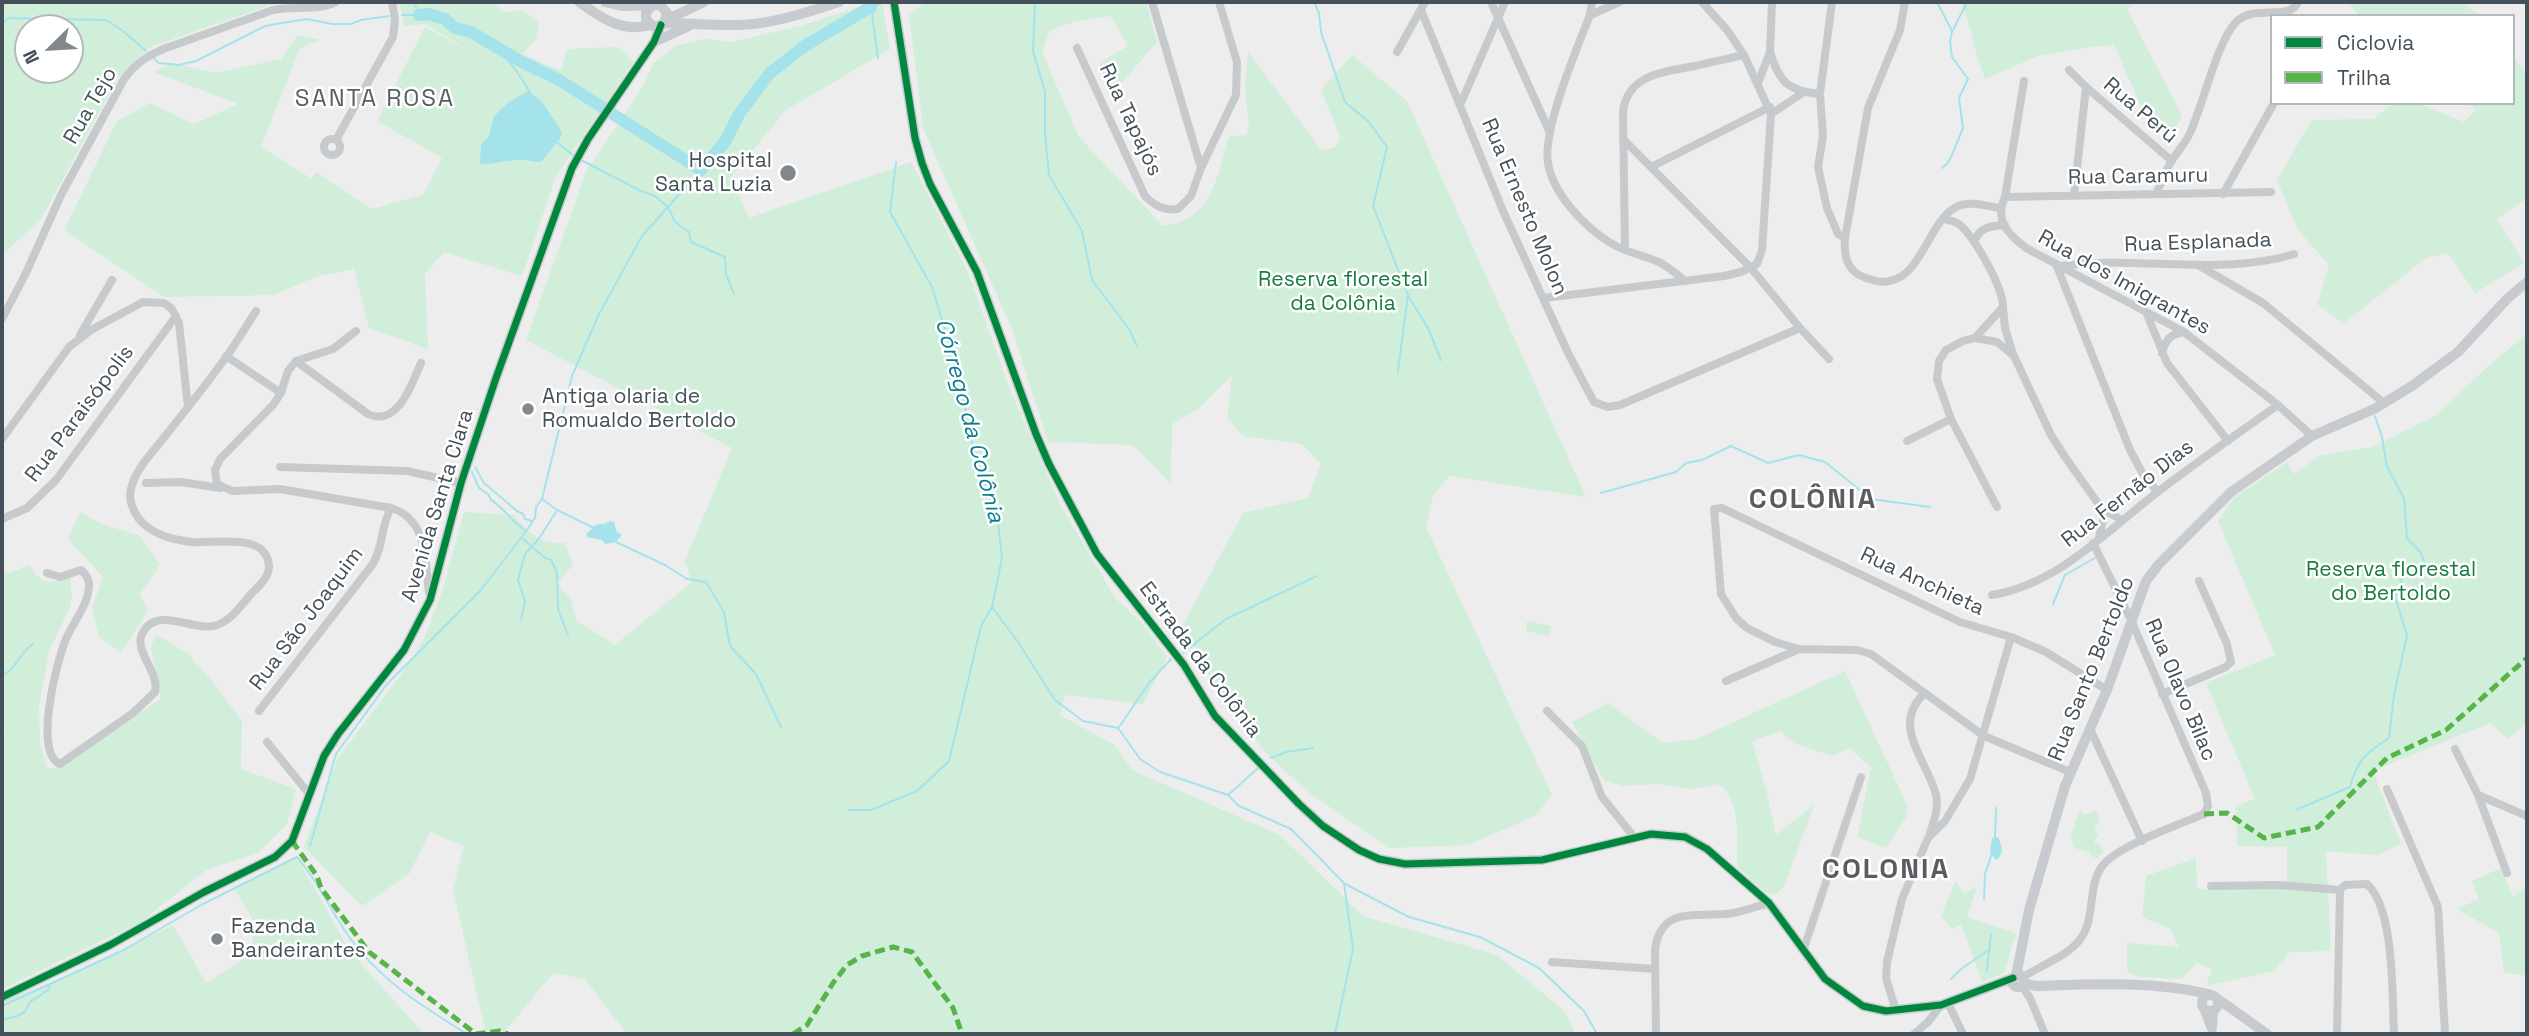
<!DOCTYPE html>
<html>
<head>
<meta charset="utf-8">
<style>
	body { margin:0 }
	#map { position:relative; width:2529px; height:1036px; overflow:hidden; background:#eeeded; font-family:"Space Grotesk",sans-serif }
	canvas { display:block }
	.frame { position:absolute; inset:0; border:4px solid #44515a; pointer-events:none }
	.legend { position:absolute; left:2270px; top:14px; width:245px; height:91px; box-sizing:border-box; background:#fff; border:2px solid #b4b9bd; margin:0; padding:9px 12px; list-style:none; font-size:21px; color:#44515a }
	.legend li { display:flex; align-items:center; gap:14px; height:35px }
	.legend b { width:35px; border:2px solid #b4b9bd }
	.north { position:absolute; left:14px; top:14px; width:70px; height:70px; box-sizing:border-box; background:#fff; border:2px solid #b4b9bd; border-radius:50%; rotate:246deg; font-size:19px; font-weight:700; line-height:28px; text-align:center; color:#44515a }
	.north::after { content:''; display:block; margin:auto; width:24px; height:32px; background:#80888d; clip-path:polygon(50% 0,100% 100%,50% 72%,0 100%) }
</style>
</head>
<body>
<div id="map">
<canvas width="2529" height="1036"></canvas>
<div class="frame"></div>
<ul class="legend">
<li><b style="height:9px;background:#00873e"></b>Ciclovia</li>
<li><b style="height:9px;background:#57b448"></b>Trilha</li>
</ul>
<div class="north">N</div>
</div>
<script>
const ctx = document.querySelector('canvas').getContext('2d');
ctx.lineJoin = 'round';
function fillPath(path, color) {
  ctx.fillStyle = color;
  ctx.fill(path, 'evenodd');
}
function strokePath(path, color, width, dash) {
  ctx.strokeStyle = color;
  ctx.lineWidth = width;
  ctx.lineCap = dash ? 'butt' : 'round';
  ctx.setLineDash(dash || []);
  ctx.stroke(path);
}
function drawText(font, color, halo, rows, align = 'center') {
  ctx.font = font + ' "Space Grotesk",sans-serif';
  ctx.lineWidth = 5;
  ctx.setLineDash([]);
  ctx.textBaseline = 'middle';
  ctx.strokeStyle = halo;
  ctx.fillStyle = color;
  for (const [text, x, y, turn = 0] of rows) {
    ctx.save();
    ctx.translate(x, y);
    ctx.rotate((+turn || 0) * Math.PI / 180);
    ctx.textAlign = isNaN(turn) ? turn : align;
    if (halo) ctx.strokeText(text, 0, 0);
    ctx.fillText(text, 0, 0);
    ctx.restore();
  }
}
const green = new Path2D(`
	M2,2H280L150,47L118,78L41,219L2,255ZM28,28H70V70H28Z
	M400,2H491L505,12L523,10L539,23L536,39L522,54L561,71L567,49L617,47L634,61L556,176L522,276L444,252L425,274L428,349L369,328L354,269L315,277L274,295L164,297L64,230L117,121L150,103L194,124L238,104L154,72L172,63L215,73L281,59L298,35L320,40L300,48L261,147L312,179L316,172L372,209L423,195L442,158L377,121L425,27L471,52L425,24L404,26Z
	M873,2L882,3L890,49L786,110L731,177L749,218L911,162L968,272L1009,387L1060,504L1115,598L1141,622L1167,657L1143,704L1065,695L1060,715L1115,745L1132,770L1280,835L1363,916L1497,955L1564,1011L1576,1034H627L585,979L553,973L508,1028L498,1034H486L453,889L464,846L430,832L409,874L362,906L304,847L338,758L408,665L425,637L443,589L464,512L513,515C532,534 537,544 565,543L573,565L557,583L571,599L577,621L615,645L692,582L685,561L732,448L526,340L586,172L644,85L653,64L675,46L706,39L732,42L804,25Z
	M926,2H1146L1157,42L1111,95L1099,63L1128,46L1111,16L1076,21L1050,30L1042,52L1079,137L1163,226C1213,220 1217,176 1229,136L1246,135L1249,127L1245,90L1248,52L1322,151L1336,147L1340,137L1321,90L1352,55L1407,101L1586,497L1449,476L1433,496L1426,527L1552,795L1535,816L1468,845L1389,848L1308,792L1271,758L1223,703L1183,625L1243,513L1308,498L1321,464L1302,444L1243,436L1227,417L1232,375L1198,409L1172,424L1171,484L1133,445L1048,442L1012,329L923,128L909,15Z
	M1961,2H2136L2127,9L2182,116L2174,131H2159L2145,115L2114,45L2085,48L2038,56L1985,79C1975,54 1971,27 1961,2Z
	M2348,2H2461L2480,16H2359Z
	M2513,56L2527,74V198L2497,219L2524,263L2475,293L2448,253L2426,258L2343,324L2317,304L2329,265L2298,230L2277,180L2312,120L2373,119L2394,103H2418L2464,122L2476,110L2467,103H2513Z
	M2527,334V723L2508,739L2490,723L2373,771L2401,844L2377,855L2326,851L2331,951L2289,952L2274,971L2206,986L2212,969L2197,963L2181,979L2139,977L2127,971V943L2179,947L2171,929L2142,917L2146,876L2196,858L2197,889H2287V847L2237,846L2236,806L2255,799L2206,683L2275,655L2218,521L2234,498L2287,462L2294,474L2321,455L2372,447L2436,415L2494,361Z
	M80,512L102,524L140,536L160,565L140,594L148,611L121,653L99,637L92,608L103,577L68,539Z
	M30,565C39,582 49,587 66,575L70,577L72,597L70,607L49,651L39,706L40,744L47,768H55L161,699L151,647L156,634L187,653L213,682L242,721L241,769L296,789L287,824L258,853L206,870L142,921L2,989V738L6,731L2,717V572L9,573Z
	M1527,621L1551,626L1549,636L1526,631Z
	M1845,671L1907,805L1906,817L1886,848L1857,837L1871,768L1850,748L1831,756L1794,743L1780,731L1752,741L1767,793L1776,835L1814,805L1784,887L1775,895L1765,892L1737,866C1737,837 1742,805 1719,784L1692,789L1657,784L1623,786L1604,780L1572,722L1608,703L1663,743L1697,739Z
	M2080,809L2083,815L2096,810L2100,818L2098,819L2099,823L2094,826L2099,836L2094,840L2096,844L2099,843L2103,852L2097,858L2090,856L2091,853L2074,848L2071,835Z
	M297,857L349,950L424,1034H2V1001L51,983L173,925L206,983L253,953L252,918L235,889Z
	M2501,868L2513,897L2527,885V976L2504,972L2499,933L2457,909L2479,899L2472,881Z
	M1955,881L1964,894L1977,886L1967,917L2016,933L2004,973L1982,981L1961,925L1952,929L1941,916Z`);
const water = new Path2D(`
	M529,91L543,103L562,132C561,139 559,140 554,146C536,170 544,160 518,160C505,160 493,165 480,164L481,145L489,136L494,116L510,101Z
	M610,521L614,522L617,532L622,535L616,542L605,544L602,540L587,537L586,534L597,524H604Z
	M1998,837C2002,847 2005,853 1996,860L1990,853L1992,838Z`);
const stream = new Path2D(`
	M1035,2L1033,51L1045,92V133L1049,175L1082,231L1092,280L1129,329L1137,346
	M1314,2L1319,13L1321,32L1345,102L1369,122L1387,147L1373,206L1408,295L1398,371
	M1937,2L1952,31L1950,42L1952,57L1968,79L1959,98L1963,128L1952,155L1947,164L1942,168
	M402,15H419L414,2
	M2,23L9,18L106,20L123,31L146,51
	M1953,30L1967,2
	M497,46C508,61 521,75 529,91
	M878,58L871,7L879,4
	M154,59L159,63L179,65L196,61L265,26L307,19L332,24H351L361,20L389,16
	M555,141L573,155
	M581,160L639,190L655,196L668,207L675,222L689,232L691,242L725,257L726,274L734,294
	M1408,296L1428,328L1441,360
	M475,467L484,483L517,511L523,514L525,519L532,521
	M472,472L479,488L488,494L491,500C502,506 513,523 526,531
	M1601,493L1676,472L1686,463L1702,460L1731,446L1768,463L1799,455L1825,462L1871,499L1930,507
	M542,499L557,510L594,528
	M523,539L545,558L551,560L557,573L558,609L568,635
	M616,542L665,565L687,579L706,582L724,612L730,646L756,674L781,727
	M2053,604L2065,575L2095,558
	M992,607L1018,642L1055,700L1083,721L1118,728L1140,759L1160,772L1228,795L1239,806L1291,829L1344,883L1353,949L1335,1034
	M521,620L525,601L518,580L525,554L538,540L556,512
	M1183,653L1226,619L1317,576
	M2,676C17,668 19,653 33,644
	M1119,727L1149,683L1171,659
	M1271,758L1286,752L1313,748
	M1228,795L1258,768
	M848,810H871L917,791L949,761L981,626L992,607L1002,558L997,515L982,481L966,420L964,391L932,287L890,212L896,162
	M2296,810L2350,787C2357,760 2366,753 2389,738L2394,695L2407,635L2395,597L2403,576L2427,569L2421,553L2407,538L2404,498L2387,467L2382,437L2375,416
	M1995,837L1996,808
	M310,846L336,754L387,684L480,591L525,533L535,518L536,507L542,499L572,376L599,314L642,236L701,170
	M1345,884L1409,917L1480,937L1539,968L1584,1011L1597,1034
	M1984,899L1985,874L1992,853
	M1987,970L1991,934
	M1951,979L1961,969L1990,949
	M2,1006L122,951L201,905L297,857C317,880 330,909 347,934C378,979 422,1006 467,1034
	M2,1020L17,1016L25,1012L30,1002L48,990L50,986`);
const river = new Path2D(`
	M419,15L428,14L445,19L455,28L471,32L522,62L559,80L701,170L725,142L739,114L770,73L806,45L871,7`);
const street = new Path2D(`
	M1152,2L1201,168
	M1491,2L1550,133
	M1592,2L1590,15C1577,48 1542,131 1548,163C1553,194 1584,226 1609,242C1624,252 1643,255 1659,262C1668,267 1677,274 1685,281
	M1832,2L1820,94L1823,136L1818,167L1827,208L1838,234L1845,238
	M1905,2L1900,30L1868,108L1845,238C1844,251 1845,264 1856,273C1861,277 1869,279 1876,281C1921,289 1925,224 1956,207C1969,200 1986,206 1999,208
	M1421,10L1503,211L1569,355L1594,402L1608,407L1620,405L1800,328L1829,359
	M1590,15L1620,2
	M1077,48L1145,196C1155,206 1164,211 1178,209L1191,196L1201,168L1236,95L1237,62L1219,2
	M1397,52L1425,2
	M1770,52C1779,82 1788,91 1820,94
	M2069,70L2086,87L2172,161
	M2024,81L2005,197C1994,220 2008,234 2026,248L2184,332L2278,405L2312,436
	M1758,83L1770,52L1772,2
	M1461,103L1505,2
	M1771,114L1804,92
	M1623,139L1751,268L1800,328
	M324 147a8 8 0 1 1 16 0a8 8 0 1 1-16 0Z
	M336,140L393,37L395,19L392,2
	M1653,166L1770,107
	M2156,194C2161,183 2166,170 2172,160C2178,151 2186,142 2190,133C2203,105 2217,42 2236,22C2255,3 2290,22 2298,2
	M2223,194L2274,103
	M2074,196L2086,87
	M2005,197L2271,192
	M1944,219C1950,220 1955,221 1960,225C1975,238 2003,287 2003,307L1975,338
	M1974,242C1980,227 1990,226 2005,225
	M1625,250L1623,111C1628,74 1666,71 1695,66C1711,62 1727,59 1744,55
	M2056,264L2130,450L2144,476L2158,492
	M2198,265L2263,303L2384,403
	M2061,266C2137,255 2220,277 2294,254
	M1544,298L1724,276L1741,272L1757,264L1762,250L1771,114L1744,55L1727,30L1702,2
	M2003,308L2005,328L2013,354
	M2146,312L2167,363L2228,441
	M2,319L26,273L61,195L124,79C136,63 148,55 166,48L273,10C294,5 317,12 336,2
	M80,335L112,280
	M2162,353C2166,339 2169,335 2184,332
	M226,356L281,393L273,405L220,459L215,470L217,484L232,491L280,489L391,508C428,519 425,561 429,593
	M296,361L333,349L356,331
	M281,393L288,371L296,361L368,414C398,428 412,383 421,363
	M2,439L69,347L91,330L143,302L164,303L172,309L179,323L188,407
	M1907,441L1951,419
	M280,467L407,471L461,483
	M146,483L181,482L220,488
	M1997,507L1951,419L1937,379L1939,361L1946,350L1963,341L1975,338L1997,342L2014,356L2051,435L2065,457L2102,509L2122,520
	M2,519L27,508L56,480L176,316
	M2099,537L2105,512
	M47,573L60,577L81,570C85,573 88,577 89,583C90,603 73,622 66,639C57,660 33,753 60,764L133,713L155,692C160,671 132,651 143,632C158,605 195,633 217,625C232,620 242,604 252,593C259,586 269,577 269,567C268,531 214,544 192,542C173,540 151,534 139,519C133,511 128,499 131,489C135,470 151,454 162,440C182,415 202,390 221,364C234,347 245,328 256,311
	M1992,595C2057,584 2105,533 2155,494C2195,463 2237,434 2278,405
	M1726,681L1799,649
	M1925,693C1889,725 1928,761 1936,795C1939,808 1934,821 1930,833
	M2162,694L2226,667L2231,662L2227,644L2199,581
	M259,711L372,565C384,547 380,527 391,508
	M1547,711L1582,746L1602,797L1634,837
	M2090,729L2142,841
	M267,742L310,795
	M2455,749L2478,795L2527,816
	M2070,772L1984,736L1871,654L1857,650L1799,649L1775,642L1747,628L1736,618L1721,594L1714,509L1722,508L1960,622L2011,637L2046,652L2107,690
	M2387,789L2438,907L2445,1034
	M2478,795L2507,873
	M2211,886L2279,885L2340,890
	M2340,890L2345,885L2367,884C2395,909 2392,997 2394,1034
	M1804,948L1861,777
	M1552,962L1655,969
	M2023,977C2041,965 2069,956 2081,938C2096,917 2087,885 2103,865C2120,845 2178,825 2204,814L2208,806L2206,793L2131,620L2093,543
	M2022,986L2030,998L2045,1034
	M1948,1003L1963,1034
	M2203,1008L2213,1034
	M1896,1011L1886,978L1887,962L1902,899L1928,838L1945,821L1970,779L2011,637
	M2213,1028L2214,1011
	M1656,1034L1655,950C1661,903 1699,919 1733,913C1745,911 1757,906 1769,903
	M1914,1034L1928,1022L1941,1005
	M2337,1034L2340,890`);
const secondary = new Path2D(`
	M579,2C601,18 623,33 650,25
	M605,2L622,6L660,5L667,13L664,23
	M894,2L915,138L922,163L930,184L977,272L1036,434L1049,464L1097,554L1184,665L1215,716L1299,804L1323,826L1359,850L1379,859L1405,864L1542,860L1651,834L1685,837L1707,849L1769,903L1825,979L1863,1006L1886,1011L1941,1005L2013,978
	M653,5L646,12V19L652,26H658L664,23C693,23 724,27 753,24C782,21 811,11 839,2
	M666,20L704,2
	M654,42L689,26
	M2012 981a6 6 0 1 1 12 0a6 6 0 1 1-12 0Z
	M2016,976L2029,910L2065,786L2107,690L2146,581L2159,564L2231,492L2312,436L2374,409L2412,386L2458,352L2507,299L2527,282
	M2024,983L2036,986C2094,984 2153,981 2209,994
	M2202 1003a8 8 0 1 1 16 0a8 8 0 1 1-16 0Z
	M2,997L110,945L204,892L275,857L292,841L324,756L338,734L404,650L430,600L461,483L496,378L572,168L588,139L654,42L661,25
	M2218,999L2267,1034`);
const quiet = new Path2D(`
	M2204,814L2227,813L2264,838L2318,827L2387,758L2446,730L2527,658
	M292,841L317,876L321,888L369,952L476,1034L500,1031L508,1034
	M793,1034L807,1025L833,983L847,965L862,956L893,947L912,952L953,1008L962,1034`);
const cycleway = new Path2D(`
	M894,2L915,138L922,163L930,184L977,272L1036,434L1049,464L1097,554L1184,665L1215,716L1299,804L1323,826L1359,850L1379,859L1405,864L1542,860L1651,834L1685,837L1707,849L1769,903L1825,979L1863,1006L1886,1011L1941,1005L2013,978
	M2,997L110,945L204,892L275,857L292,841L324,756L338,734L404,650L430,600L461,483L496,378L572,168L588,139L654,42L661,25`);
const markers = [
	[788,173,9,"#80888d"],
	[528,409,7,"#80888d"],
	[217,939,7,"#80888d"]
];
const streetNames = [
	["Rua Tejo",91,106,-60],
	["Rua Perú",2140,111,40],
	["Rua Tapajós",1130,120,65],
	["Rua Caramuru",2138,177,-1],
	["Rua Ernesto Molon",1524,207,67],
	["Rua Esplanada",2198,243,-2],
	["Rua dos Imigrantes",2124,283,29],
	["Rua Paraisópolis",80,414,-53],
	["Rua Fernão Dias",2128,494,-38],
	["Avenida Santa Clara",438,506,-73],
	["Rua Anchieta",1922,582,25],
	["Rua São Joaquim",307,619,-53],
	["Estrada da Colônia",1200,660,53],
	["Rua Santo Bertoldo",2092,669,-68],
	["Rua Olavo Bilac",2180,690,67]
];
const poiNames = [
	["Hospital",772,161,"right"],
	["Santa Luzia",772,185,"right"],
	["Antiga olaria de",542,397],
	["Romualdo Bertoldo",542,421],
	["Fazenda",231,927],
	["Bandeirantes",231,951]
];
const parkNames = [
	["Reserva florestal",1343,280],
	["da Colônia",1343,304],
	["Reserva florestal",2391,570],
	["do Bertoldo",2391,594]
];
const waterNames = [
	["Córrego da Colônia",969,421,75]
];
const quarterNames = [
	["SANTA ROSA",375,99]
];
const districtNames = [
	["COLÔNIA",1813,500],
	["COLONIA",1886,870]
];
fillPath(green, '#d0eed9');
fillPath(water, '#a4e3ec');
strokePath(stream, '#a4e3ec', 2);
strokePath(river, '#a4e3ec', 12);
strokePath(street, '#c7cacc', 8);
strokePath(secondary, '#c7cace', 10);
strokePath(quiet, '#57b448', 5, [10, 5]);
strokePath(cycleway, '#00873e', 7);
for (const [x, y, r, color] of markers) {
  const dot = new Path2D();
  dot.arc(x, y, r, 0, 2 * Math.PI);
  ctx.fillStyle = color;
  ctx.fill(dot);
  strokePath(dot, '#fff', 2.5);
}
drawText('21px', '#44515a', '#fff', streetNames);
drawText('21px', '#44515a', '#fff', poiNames, 'left');
drawText('21px', '#157b40', '#fff', parkNames);
drawText('italic 23px', '#0b7f90', '#fff', waterNames);
ctx.letterSpacing = '2px';
drawText('24px', '#595d61', '#fff', quarterNames);
ctx.letterSpacing = '0px';
ctx.letterSpacing = '2px';
drawText('bold 28px', '#595d61', '#fff', districtNames);
ctx.letterSpacing = '0px';
</script>
</body>
</html>
